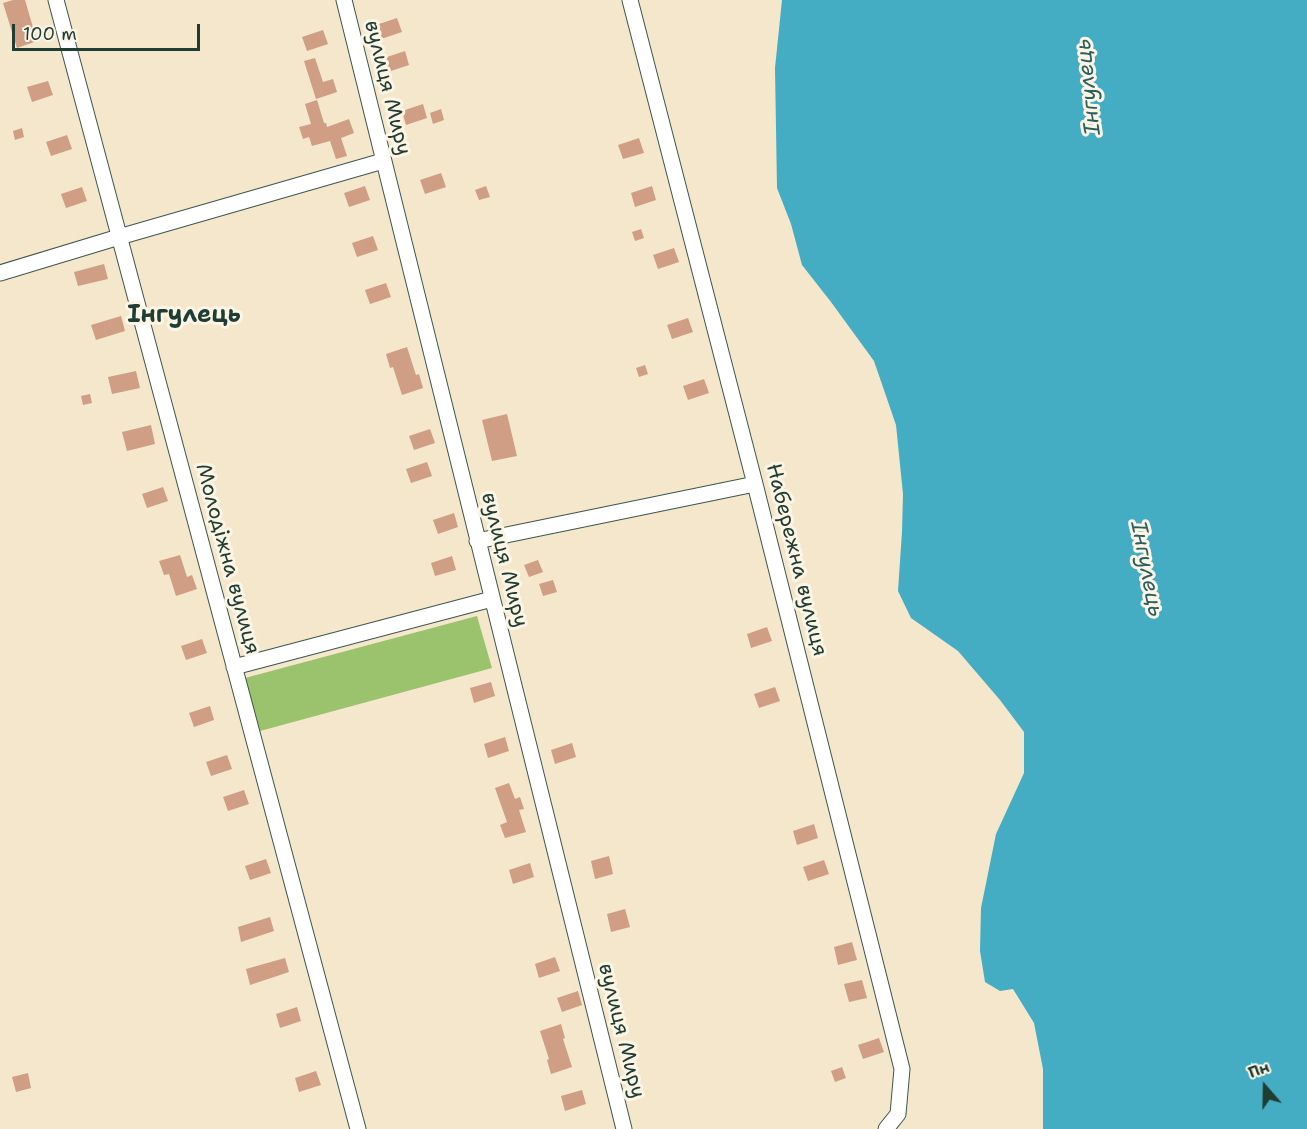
<!DOCTYPE html>
<html>
<head>
<meta charset="utf-8">
<style>
	body { margin:0 }
	#map { position:relative; width:1307px; height:1129px; overflow:hidden; background:#f4e7cc; font-family:"Shantell Sans",sans-serif }
	canvas { display:block }
	.north { position:absolute; left:1235px; top:1057px; width:60px; height:60px; -webkit-text-stroke:4px #fcf5e5; paint-order:stroke; rotate:340deg; font-size:16px; font-weight:700; line-height:24px; text-align:center; color:#1f3d34 }
	.north::after { content:''; display:block; margin:auto; width:21px; height:27px; background:#1f3d34; clip-path:polygon(50% 0,100% 100%,50% 72%,0 100%) }
	.scale { position:absolute; left:12px; top:24px; width:188px; height:27px; box-sizing:border-box; border:3px solid #1f3d34; border-top:0; padding-left:8px; font-size:18px; line-height:21px; white-space:nowrap; color:#1f3d34; -webkit-text-stroke:4px #fcf5e5; paint-order:stroke }
</style>
</head>
<body>
<div id="map">
<canvas width="1307" height="1129"></canvas>
<div class="north">Пн</div>
<div class="scale">100 m</div>
</div>
<script>
const ctx = document.querySelector('canvas').getContext('2d');
ctx.lineJoin = 'round';
function fillPath(path, color) {
  ctx.fillStyle = color;
  ctx.fill(path, 'evenodd');
}
function strokePath(path, color, width, dash) {
  ctx.strokeStyle = color;
  ctx.lineWidth = width;
  ctx.lineCap = dash ? 'butt' : 'round';
  ctx.setLineDash(dash || []);
  ctx.stroke(path);
}
function drawText(font, color, halo, rows, align = 'center') {
  ctx.font = font + ' "Shantell Sans",sans-serif';
  ctx.lineWidth = 6;
  ctx.setLineDash([]);
  ctx.textBaseline = 'middle';
  ctx.strokeStyle = halo;
  ctx.fillStyle = color;
  for (const [text, x, y, turn = 0] of rows) {
    ctx.save();
    ctx.translate(x, y);
    ctx.rotate((+turn || 0) * Math.PI / 180);
    ctx.textAlign = isNaN(turn) ? turn : align;
    if (halo) ctx.strokeText(text, 0, 0);
    ctx.fillText(text, 0, 0);
    ctx.restore();
  }
}
const green = new Path2D(`
	M477,616L492,668L260,731L245,678Z`);
const water = new Path2D(`
	M782,0H1307V1129H1043V1069L1034,1023L1013,989L1000,991L985,982L980,951L981,908L996,834L1024,773V732L1000,700L958,651L911,618L898,591L902,532L903,494L896,425L874,361L831,302L802,265L791,224L777,188L775,68Z`);
const building = new Path2D(`
	M13,0H25L37,41L17,48L3,3Z
	M397,18L402,32L381,39L376,25Z
	M323,30L328,44L307,51L302,37Z
	M405,51L409,65L388,72L384,58Z
	M315,58L323,82L333,79L337,92L316,99L304,61Z
	M48,81L53,95L32,102L27,87Z
	M317,100L324,123H326L327,127L349,119L354,133L341,138L347,156L336,159L330,141L312,146L309,137L303,139L299,127L311,124L305,104Z
	M423,104L427,118L406,125L402,111Z
	M441,109L444,120L433,124L430,113Z
	M22,128L24,137L15,140L13,131Z
	M67,135L72,149L51,156L46,142Z
	M639,138L644,153L623,159L618,145Z
	M441,173L446,187L425,194L420,180Z
	M365,186L370,200L349,207L344,193Z
	M486,186L490,197L479,200L475,190Z
	M652,186L656,200L635,207L631,193Z
	M82,187L87,201L66,208L61,194Z
	M641,229L644,238L635,241L632,232Z
	M373,236L378,250L357,257L352,243Z
	M674,248L679,262L658,269L653,255Z
	M104,264L108,279L78,286L74,272Z
	M386,283L391,297L370,304L365,290Z
	M121,316L125,331L96,340L91,325Z
	M688,318L693,332L672,339L667,325Z
	M407,347L416,375L419,374L423,388L402,395L393,367L390,368L386,354Z
	M645,365L648,374L639,377L636,368Z
	M136,371L140,388L112,394L108,377Z
	M704,379L709,393L688,400L683,386Z
	M90,394L92,403L83,405L81,396Z
	M507,414L517,456L492,461L482,420Z
	M151,425L155,444L127,451L122,432Z
	M430,429L435,443L414,450L409,436Z
	M427,462L432,476L411,483L406,469Z
	M163,487L168,501L147,508L142,494Z
	M454,513L458,527L438,534L433,520Z
	M180,555L187,577L192,575L197,589L176,596L169,574L164,575L159,561Z
	M452,556L456,570L435,576L431,563Z
	M538,560L543,572L529,577L524,565Z
	M553,580L557,592L543,596L539,584Z
	M767,627L772,641L751,648L747,634Z
	M202,639L207,653L186,660L181,646Z
	M491,682L495,696L474,703L470,688Z
	M775,687L780,701L759,708L754,694Z
	M210,706L214,720L194,727L189,713Z
	M505,737L509,751L488,758L484,744Z
	M572,743L576,757L555,764L551,750Z
	M227,755L232,769L211,776L206,762Z
	M509,783L515,799L520,797L524,809L519,810L526,832L505,838L500,825L507,822L495,788Z
	M244,790L249,804L228,811L223,797Z
	M814,824L818,838L797,845L793,831Z
	M609,856L613,874L595,879L591,861Z
	M266,859L271,873L250,880L245,866Z
	M824,860L829,874L808,881L803,867Z
	M530,863L534,877L513,884L509,870Z
	M625,909L630,927L611,932L607,914Z
	M270,917L274,931L241,942L238,927Z
	M852,942L857,960L838,965L834,947Z
	M555,957L560,971L539,978L535,964Z
	M285,958L289,972L250,985L246,969Z
	M862,980L867,998L849,1002L844,984Z
	M578,991L582,1005L562,1012L557,998Z
	M297,1007L301,1021L280,1028L276,1014Z
	M561,1024L565,1038L563,1039L572,1067L551,1074L547,1060L549,1059L540,1031Z
	M879,1038L884,1052L863,1059L858,1045Z
	M842,1067L846,1078L835,1082L831,1071Z
	M316,1071L321,1085L299,1092L295,1078Z
	M28,1073L31,1088L16,1092L12,1077Z
	M582,1090L586,1104L565,1111L561,1096Z`);
const minor = new Path2D(`
	M56,0L358,1129
	M344,0L624,1129
	M630,0L755,484L902,1069L898,1114L886,1129
	M0,273L119,237L383,161
	M477,541L755,484
	M234,667L492,599`);
const streetNames = [
	["вулиця Миру",387,88,76],
	["Молодіжна вулиця",227,559,75],
	["вулиця Миру",504,560,76],
	["Набережна вулиця",796,560,76],
	["вулиця Миру",621,1031,76]
];
const waterNames = [
	["Інгулець",1089,87,-96],
	["Інгулець",1146,569,79]
];
const quarterNames = [
	["Інгулець",184,316]
];
fillPath(green, '#9bc26d');
fillPath(water, '#44acc3');
fillPath(building, '#cf9e84');
strokePath(minor, '#3f564b', 17);
strokePath(minor, '#fff', 15);
drawText('21px', '#1f3d34', '#fcf5e5', streetNames);
drawText('italic 22px', '#2a5e5f', '#fcf5e5', waterNames);
drawText('bold 24px', '#1f3d34', '#fcf5e5', quarterNames);
</script>
</body>
</html>
